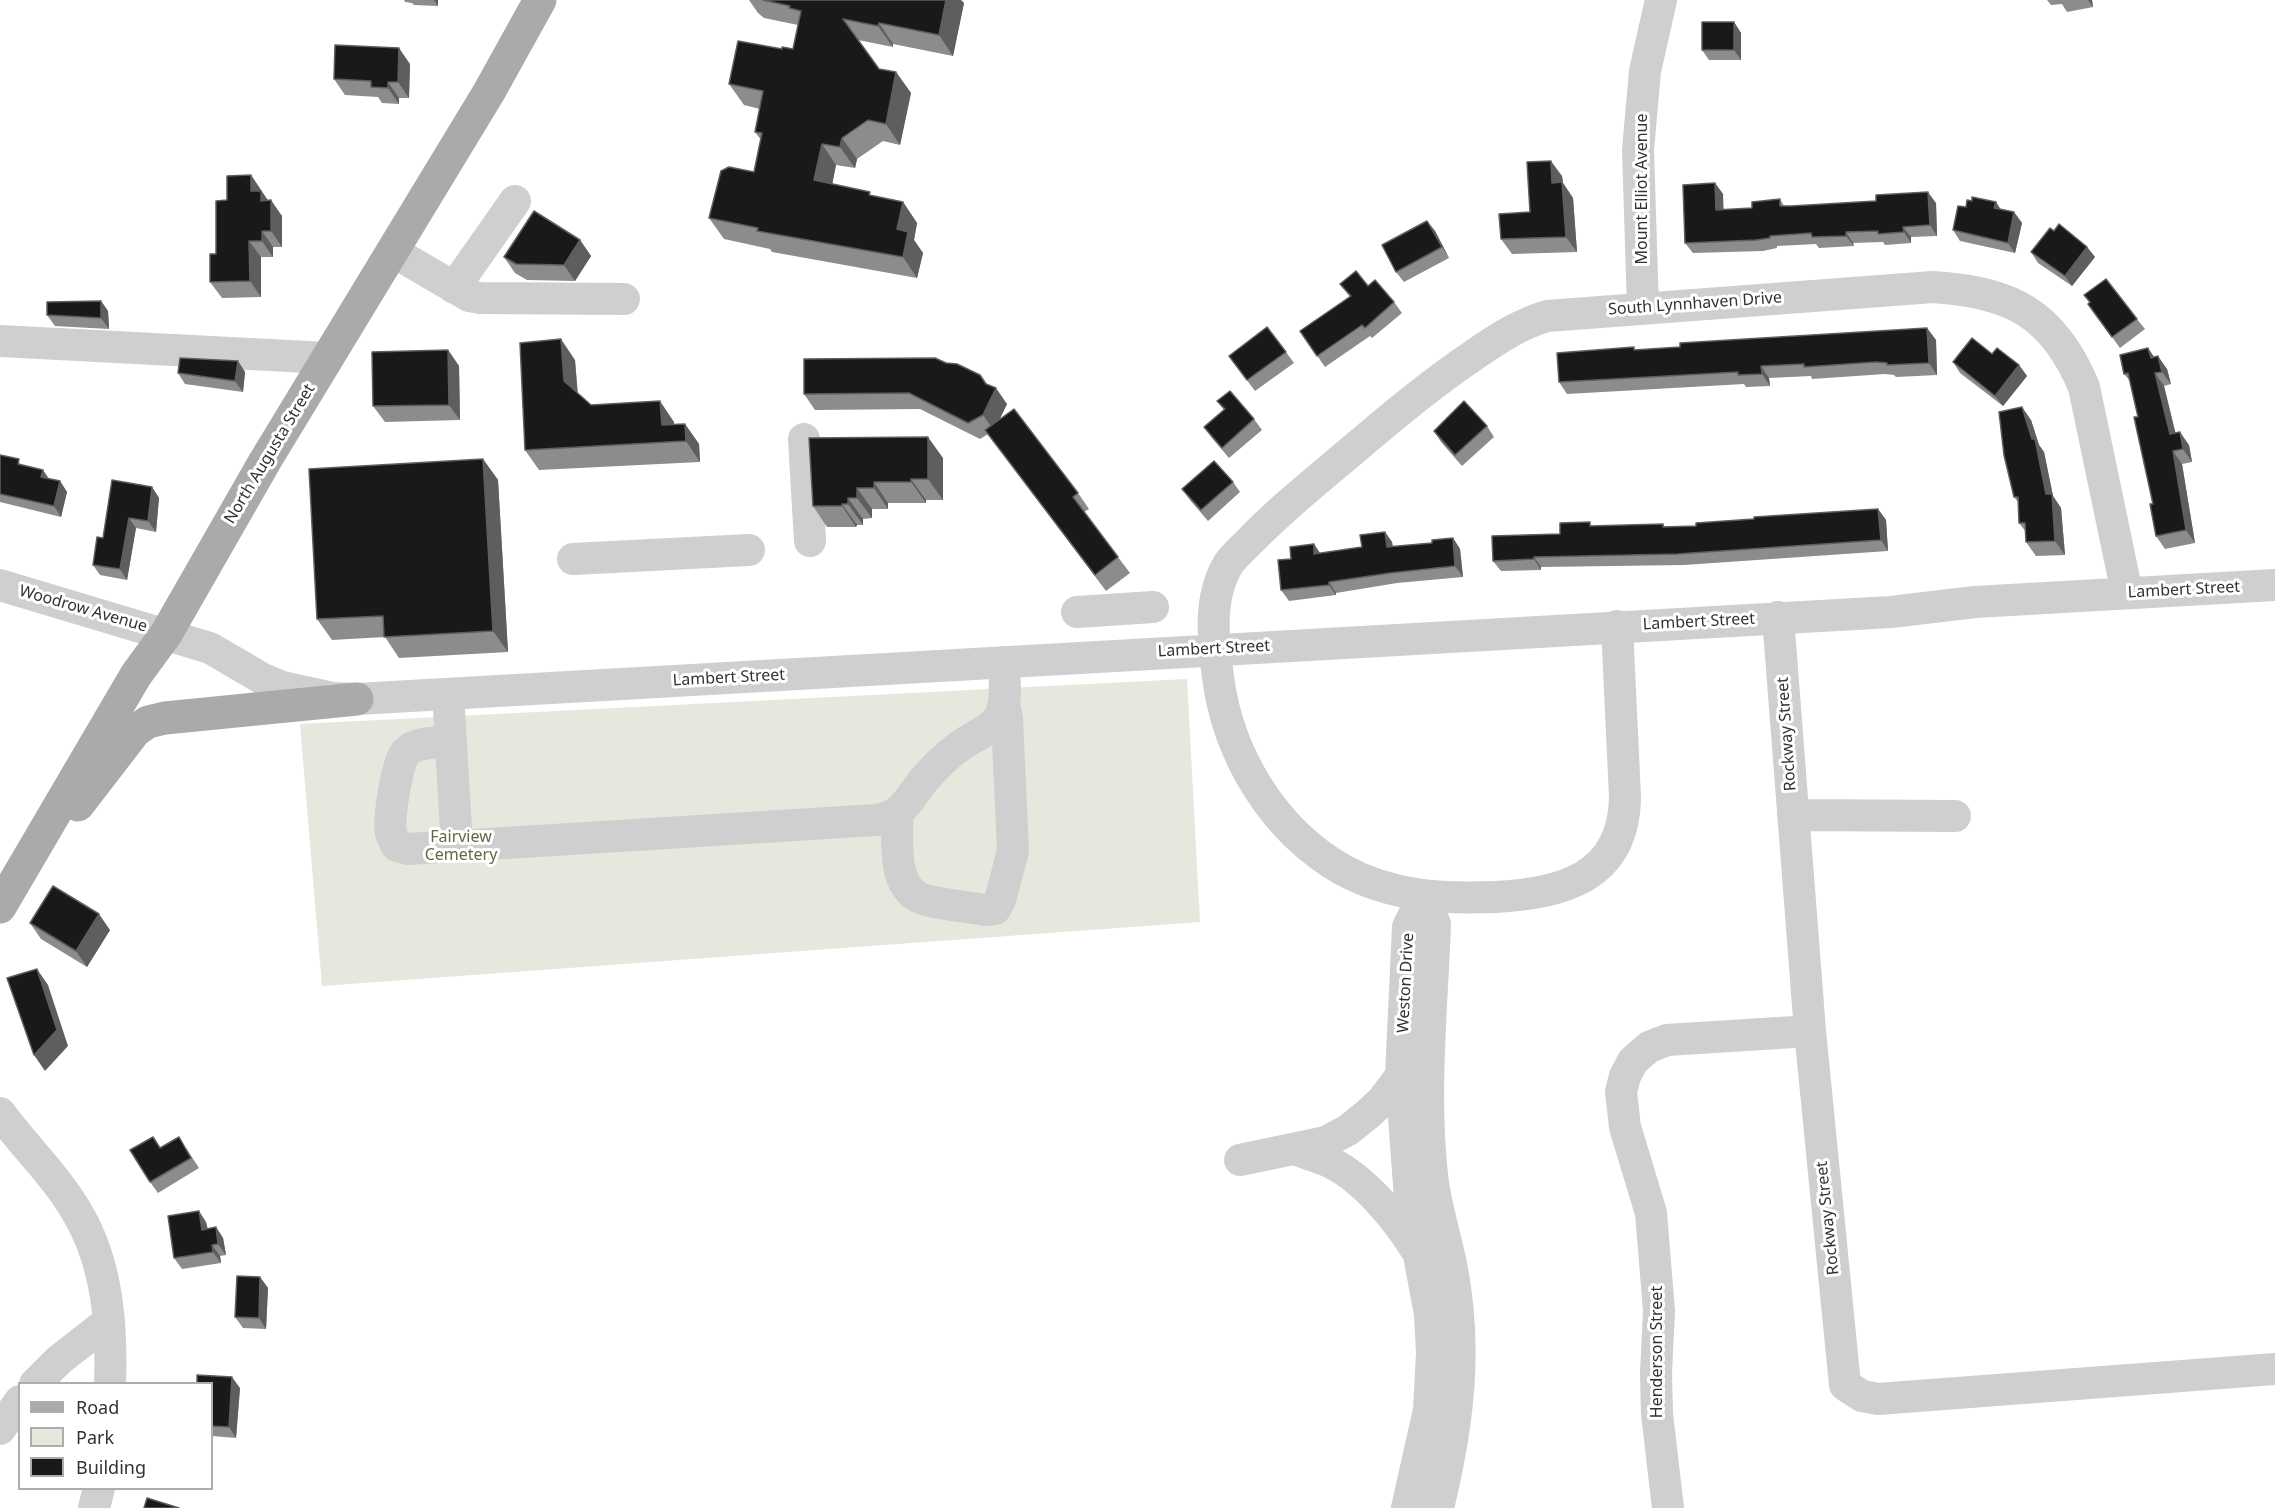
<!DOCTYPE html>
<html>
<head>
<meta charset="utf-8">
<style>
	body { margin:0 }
	#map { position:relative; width:2275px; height:1508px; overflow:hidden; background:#fff; font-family:"Noto Sans",sans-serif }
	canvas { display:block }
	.legend { position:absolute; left:18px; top:1382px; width:195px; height:108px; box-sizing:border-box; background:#fff; border:2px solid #adadad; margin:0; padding:8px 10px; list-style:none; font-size:18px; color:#323232 }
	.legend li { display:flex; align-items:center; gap:12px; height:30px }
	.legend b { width:30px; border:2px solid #adadad }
</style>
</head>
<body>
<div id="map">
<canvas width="2275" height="1508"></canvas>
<ul class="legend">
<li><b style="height:8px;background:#aaa"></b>Road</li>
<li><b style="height:16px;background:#e6e8dd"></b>Park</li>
<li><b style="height:16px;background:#191919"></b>Building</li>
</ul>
</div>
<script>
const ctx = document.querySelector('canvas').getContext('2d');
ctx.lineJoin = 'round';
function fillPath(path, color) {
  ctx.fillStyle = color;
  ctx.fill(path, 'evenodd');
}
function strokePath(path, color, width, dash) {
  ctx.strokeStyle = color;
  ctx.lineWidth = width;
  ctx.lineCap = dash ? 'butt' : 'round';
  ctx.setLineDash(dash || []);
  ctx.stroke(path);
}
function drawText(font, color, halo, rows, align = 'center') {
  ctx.font = font + ' "Noto Sans",sans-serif';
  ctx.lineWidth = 6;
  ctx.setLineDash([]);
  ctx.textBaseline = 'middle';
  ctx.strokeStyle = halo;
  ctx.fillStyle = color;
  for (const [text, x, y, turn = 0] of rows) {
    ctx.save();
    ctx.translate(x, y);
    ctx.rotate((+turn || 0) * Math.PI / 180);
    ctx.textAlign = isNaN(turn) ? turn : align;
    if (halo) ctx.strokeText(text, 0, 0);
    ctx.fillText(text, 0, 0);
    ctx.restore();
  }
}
const green = new Path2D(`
	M1187,679L1200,922L322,986L300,724Z`);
const minor = new Path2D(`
	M392,251L469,296L480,298L624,299
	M454,288L515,201
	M1643,308L1638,150L1645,71L1661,0
	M0,341L327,358
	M804,439L810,541
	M573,559L749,550
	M0,585L210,648L263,679L282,687L332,698L357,699L1891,612L1975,602L2275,585
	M1077,612L1153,607
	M1778,617L1810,1031L1845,1385L1862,1396L1878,1399L2275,1369
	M1617,626L1625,797C1624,878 1561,894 1494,897C1440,899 1391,896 1343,870C1273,830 1228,755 1218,677C1213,640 1208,596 1229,563C1234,556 1242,549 1248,543C1275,515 1305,490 1335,465C1380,427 1425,388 1474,355C1497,339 1520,324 1547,316L1933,287C2011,292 2053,313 2084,387L2127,593
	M448,694L457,846
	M451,742C437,743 417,741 406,752C397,761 388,820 391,833C392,837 395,842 397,846L408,849L457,846L876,820C904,815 907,801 923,781C934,768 946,756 960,746C972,736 992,731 1000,716C1008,701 1004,678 1004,662
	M897,813C898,839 892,880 916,896C926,903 971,907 985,910L995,909L1000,900L1013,851L1007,719L1004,703
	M1793,815L1955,816
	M1423,897L1435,924C1432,1007 1423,1092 1432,1175C1435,1205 1445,1234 1451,1264C1468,1349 1458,1425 1438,1508
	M0,1113C25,1147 57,1177 78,1214C108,1265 112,1327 110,1384
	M1294,1149C1304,1153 1315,1156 1325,1160C1361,1175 1395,1216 1415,1248
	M1240,1160L1326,1142L1348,1130L1368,1114L1382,1101L1401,1076L1410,1075
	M35,1384L59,1360L109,1321
	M0,1429L20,1401
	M94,1508L99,1488
	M1407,1508L1429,1410L1432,1353L1430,1314L1411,1212L1401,1076L1408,927L1423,897
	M1668,1508L1657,1414L1656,1373L1659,1311L1651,1213L1625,1127L1621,1092L1625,1076L1633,1061L1649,1047L1667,1040L1810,1031`);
const major = new Path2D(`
	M78,805L135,731L148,722L165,718L357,699
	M0,907L136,675L166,634L265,461L489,92L540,0`);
const wall = new Path2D(`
	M404,0H438V6L414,5L412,3L405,2Z
	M749,0H961L964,3L953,56L893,44V47L858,40L879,69L896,72L911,93L900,145L883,141L857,159L855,168L836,165L832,184L873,196L903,202L917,223L914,240L923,253L917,278L772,252L770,249L724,239L709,218L754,172L761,140L755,132L760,109L744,105L729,84L782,49H793L798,25L764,18L758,13Z
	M2047,0H2092L2093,7L2067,12L2062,4L2051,5Z
	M1734,22L1741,33V60H1709L1702,50Z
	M410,64L409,98H399V104L382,103L378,97L345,95L334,79Z
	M251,175L268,201L282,216V247H273V257H261V297L222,298L210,282L227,200Z
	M1562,176L1563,183L1573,198L1577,252L1512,254L1501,239L1530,212Z
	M1715,183L1723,194V210L1752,208L1780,199L1784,206L1936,203L1937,236L1911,237V243L1885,245L1883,242L1853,243L1854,246L1819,248L1816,244L1777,246V248L1763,251L1693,253L1685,243Z
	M1996,202L2000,209L2014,212L2022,223L2015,253L1960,241L1953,230Z
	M1427,221L1435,231L1449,258L1404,282L1396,272Z
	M2054,231L2087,247L2095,257L2072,286L2038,263L2031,252Z
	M580,240L591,256L575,281L527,280L515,273L504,257Z
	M1340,284L1368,286L1394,302L1402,313L1372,338L1370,336L1325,367L1300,331L1350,297Z
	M101,301L108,311L109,329L55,326L47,315Z
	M2088,304L2137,319L2145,329L2120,348Z
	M1927,328L1936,340L1937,375L1896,377L1894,375L1885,374L1812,379L1811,376L1769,378L1770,386L1746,387L1744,384L1567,394L1559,382L1636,350L1680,347Z
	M448,350L459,366L460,420L385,422L373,406Z
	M1286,352L1294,363L1255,391L1229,356Z
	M1992,354L2019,365L2027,376L2003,406L1960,373L1953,362Z
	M2154,357L2167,369L2171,384L2164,386L2175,433L2189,445L2192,462L2182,464L2195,543L2165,549L2156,536L2153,504L2138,417L2130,381L2124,374Z
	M575,360L578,393L591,405L674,422V424H685L699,444L700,462L539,470L525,450Z
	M238,361L245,372L243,392L185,384L178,373Z
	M986,384L1007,404L999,420L1078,493L1089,509L1084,512L1130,573L1106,591L988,434L980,439L920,409L815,410L804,394Z
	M1217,401L1254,419L1262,430L1229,458L1212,438L1204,427L1224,410Z
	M2031,420L2039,445L2044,452L2053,496L2061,508L2065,555L2036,556L2026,542V532L2019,523V503L2014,497Z
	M1487,426L1494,437L1462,466L1441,442L1434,431Z
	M809,438L943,458V500H926V503H888V509H872V518L863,519V525H857L856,527H827L813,506Z
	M0,455L23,465L43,470L49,479L60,481L67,492L61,517L0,502Z
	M483,459L498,480L508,652L399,658L385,637L332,640L317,619Z
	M1233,482L1240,492L1208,521L1190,500L1182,489Z
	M152,487L159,498L156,532L136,528L127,580L100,575L93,565L103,538Z
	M1878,509L1886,520L1888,551L1684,565L1541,567V570L1501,571L1493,561L1560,534L1593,526L1663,524L1665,527L1696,526L1754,519Z
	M1385,532L1392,542L1393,547L1432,543L1453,538L1460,549L1463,577L1397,583L1336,593V595L1289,601L1281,590L1291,559L1314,544L1320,553L1362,547Z
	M30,923L110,930L87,967L41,939Z
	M161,1148H186L199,1168L158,1193L150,1182Z
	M206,1222L208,1229L216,1227L223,1238L226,1255L220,1256L221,1263L182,1269L174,1258Z
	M260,1277L268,1288L266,1329L243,1328L235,1317Z
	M212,1383L240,1388L236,1438L212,1436Z`);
const shadedWall = new Path2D(`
	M434,0H438V6Z
	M946,0H961L964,3L953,56L939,35Z
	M2088,0H2092L2093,7Z
	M1734,22L1741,33V60L1734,50Z
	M879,23L893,44V47L878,26Z
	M399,48L410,64L409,98L398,82Z
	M896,72L911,93L900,145L886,124Z
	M388,82L399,98V104L388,88Z
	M842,138L857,159L855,168L840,147Z
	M822,144L836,165L829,201L814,180Z
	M1551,161L1562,176L1563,183L1573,198L1577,252L1566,237L1552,183Z
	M251,175L271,205V200L282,216V247L271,231L251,191Z
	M1715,183L1723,194L1724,221L1716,210Z
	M1928,192L1936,203L1937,236L1930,225Z
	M903,202L917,223L914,240L923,253L917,278L903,257L897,229Z
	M1996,202L2003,213L1994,208Z
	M2014,212L2022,223L2015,253L2008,243Z
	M1427,221L1435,231L1449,258L1442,247Z
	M1903,227L1911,237V243L1904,232Z
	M262,231L273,247V257L262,241Z
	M1846,232L1853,243L1854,246L1846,236Z
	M580,240L591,256L575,281L564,265Z
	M249,241L261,257V297L250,281Z
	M2087,247L2095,257L2072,286L2065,276Z
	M101,301L108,311L109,329L101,318Z
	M1927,328L1936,340L1937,375L1929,363Z
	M561,339L575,360L578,402L564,381Z
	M2148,348L2157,361L2151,358Z
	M448,350L459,366L460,420L449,405Z
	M2158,356L2167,369L2171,384L2162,372Z
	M238,361L245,372L243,392L235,381Z
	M2019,365L2027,376L2003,406L1995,396Z
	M1761,366L1769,378L1770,386L1762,374Z
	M2155,373L2164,386L2179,447L2170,434Z
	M996,388L1007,404L994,431L983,415Z
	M660,401L674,422L676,441L662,425Z
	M2022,407L2031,420L2039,445L2044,452L2053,496L2061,508L2065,555L2055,541L2046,494Z
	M685,424L699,444L700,462L686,441Z
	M2180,432L2189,445L2192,462L2183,449Z
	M928,437L943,458V500L928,479Z
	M2173,451L2182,464L2195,543L2186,530Z
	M483,459L498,480L508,652L493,631Z
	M43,470L50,481L41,477Z
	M911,479L926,500V503L911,482Z
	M60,481L67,492L61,517L54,506Z
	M874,482L888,503V509L874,488Z
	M152,487L159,498L156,532L148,521Z
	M857,488L872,509V518L857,498Z
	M848,498L863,519V525L848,504Z
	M842,504L857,525L856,527L842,506Z
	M1878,509L1886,520L1888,551L1881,540Z
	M129,518L136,528L127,580L120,569Z
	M1385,532L1392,542L1394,558L1387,547Z
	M1453,538L1460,549L1463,577L1455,566Z
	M1314,544L1321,555L1314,554Z
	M1534,557L1541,567V570L1534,559Z
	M1329,582L1336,593V595L1329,585Z
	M99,914L110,930L87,967L76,951Z
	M37,969L48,985L68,1046L45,1071L34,1055Z
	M199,1211L206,1222L209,1240L202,1230Z
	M216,1227L223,1238L226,1255L218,1244Z
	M212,1245L220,1256L221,1263L213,1252Z
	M260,1277L268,1288L266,1329L259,1318Z
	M232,1377L240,1388L236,1438L229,1427Z`);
const building = new Path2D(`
	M763,0H946L939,35L879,23L878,26L843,19L879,69L896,72L886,124L868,120L842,138L840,147L822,144L814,180L870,192L869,195L903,202L897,229L908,232L903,257L757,231L758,228L709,218L721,171L729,167L754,172L762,133L755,132L763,91L729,84L738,41L782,49V47L793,49L801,11L789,8L790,6Z
	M1702,22H1734V50H1702Z
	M335,45L399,48L398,82H388V88L371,87V81L334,79Z
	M1551,161L1552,183L1562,182L1566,237L1501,239L1499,214L1530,212L1527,162Z
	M251,175V191H261V201L271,200V231H262V241H249L250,281L210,282V254H216V201L227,200V176Z
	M1715,183L1716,210L1752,208V202L1780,199V206H1791L1876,201V195L1928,192L1930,225L1903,227L1904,232L1878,234V231L1846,232V236L1812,237L1811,233L1770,236V238L1756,240L1685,243L1683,185Z
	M1972,197L1996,202L1994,208L2014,212L2008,243L1953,230L1958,206L1966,207L1967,200L1972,201Z
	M534,211L580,240L564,265L516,264L504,257Z
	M1427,221L1442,247L1396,272L1382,245Z
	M2059,224L2087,247L2065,276L2031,252L2050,228L2054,231Z
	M1356,271L1368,286L1375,280L1394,302L1365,328L1362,325L1317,356L1300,331L1351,296L1340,284Z
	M2106,279L2137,319L2112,337L2088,304L2090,302L2084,295Z
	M101,301V318L47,315V302Z
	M1267,327L1286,352L1247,380L1229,356Z
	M1927,328L1929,363L1887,365V363L1876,362L1804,367V364L1761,366L1762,374L1738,375V372L1559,382L1557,353L1634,347V350L1680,347V343Z
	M1972,338L1992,354L1997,348L2019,365L1995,396L1953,362Z
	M561,339L564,381L591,405L660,401L662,425L685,424L686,441L525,450L520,343Z
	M2148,348L2151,358L2158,356L2162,372L2155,373L2170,434L2180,432L2183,449L2173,451L2186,530L2156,536L2150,504H2153L2134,417H2138L2128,373L2124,374L2120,355Z
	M448,350L449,405L373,406L372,352Z
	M180,358L238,361L235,381L178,373Z
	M935,358L946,363L957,364L980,375L986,384L996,388L983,415L968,423L909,393L804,394V359Z
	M1230,391L1254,419L1222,448L1204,427L1225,409L1217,401Z
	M1464,401L1487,426L1455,455L1434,431Z
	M2022,407L2032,439H2035L2046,494H2052L2055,541L2026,542L2025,523H2019L2018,497H2014L2004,455L1999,412Z
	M1014,409L1078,493L1073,497L1118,557L1095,575L985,430Z
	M928,437V479H911V482H874V488H857V498H848V504H842V506H813L809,438Z
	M0,455L19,459L18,464L43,470L41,477L60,481L54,506L0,494Z
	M483,459L493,631L384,637L383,616L317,619L309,469Z
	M1214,461L1233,482L1201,510L1182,489Z
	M112,480L152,487L148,521L129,518L120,569L93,565L97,537L103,538Z
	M1878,509L1881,540L1677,554L1534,557V559L1493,561L1492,536L1560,534V523L1590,522V526L1663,524V527L1696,526V523L1754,519V517Z
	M1385,532L1387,547L1432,543V540L1453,538L1455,566L1390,573L1329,582V585L1281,590L1278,560L1291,559L1290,547L1314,544V554L1362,547L1360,535Z
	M53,886L99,914L76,951L30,923Z
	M37,969L57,1030L34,1055L7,978Z
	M153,1137L160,1148L179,1137L191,1158L150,1182L130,1150Z
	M199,1211L202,1230L216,1227L218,1244L212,1245L213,1252L174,1258L168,1216Z
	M237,1276L260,1277L259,1318L235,1317Z
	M197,1375L232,1377L229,1427L212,1426V1383H197Z
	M147,1498L179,1508H144Z`);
const streetNames = [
	["Mount Elliot Avenue",1642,189,-90],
	["South Lynnhaven Drive",1695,304,-4],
	["North Augusta Street",270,454,-59],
	["Lambert Street",2184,590,-3],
	["Woodrow Avenue",83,609,16],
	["Lambert Street",1699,622,-3],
	["Lambert Street",1214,649,-3],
	["Lambert Street",729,678,-3],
	["Rockway Street",1787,734,-94],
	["Weston Drive",1406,983,-87],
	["Rockway Street",1828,1218,-96],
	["Henderson Street",1657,1352,-90]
];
const parkNames = [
	["Fairview",461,837],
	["Cemetery",461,855]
];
fillPath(green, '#e6e8dd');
strokePath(minor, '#cfcfcf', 32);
strokePath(major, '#aaa', 33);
fillPath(wall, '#8c8c8c');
fillPath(shadedWall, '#5e5e5e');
fillPath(building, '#191919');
strokePath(building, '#5e5e5e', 1.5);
drawText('16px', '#323232', '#fff', streetNames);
drawText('16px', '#626945', '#fff', parkNames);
</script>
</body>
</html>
